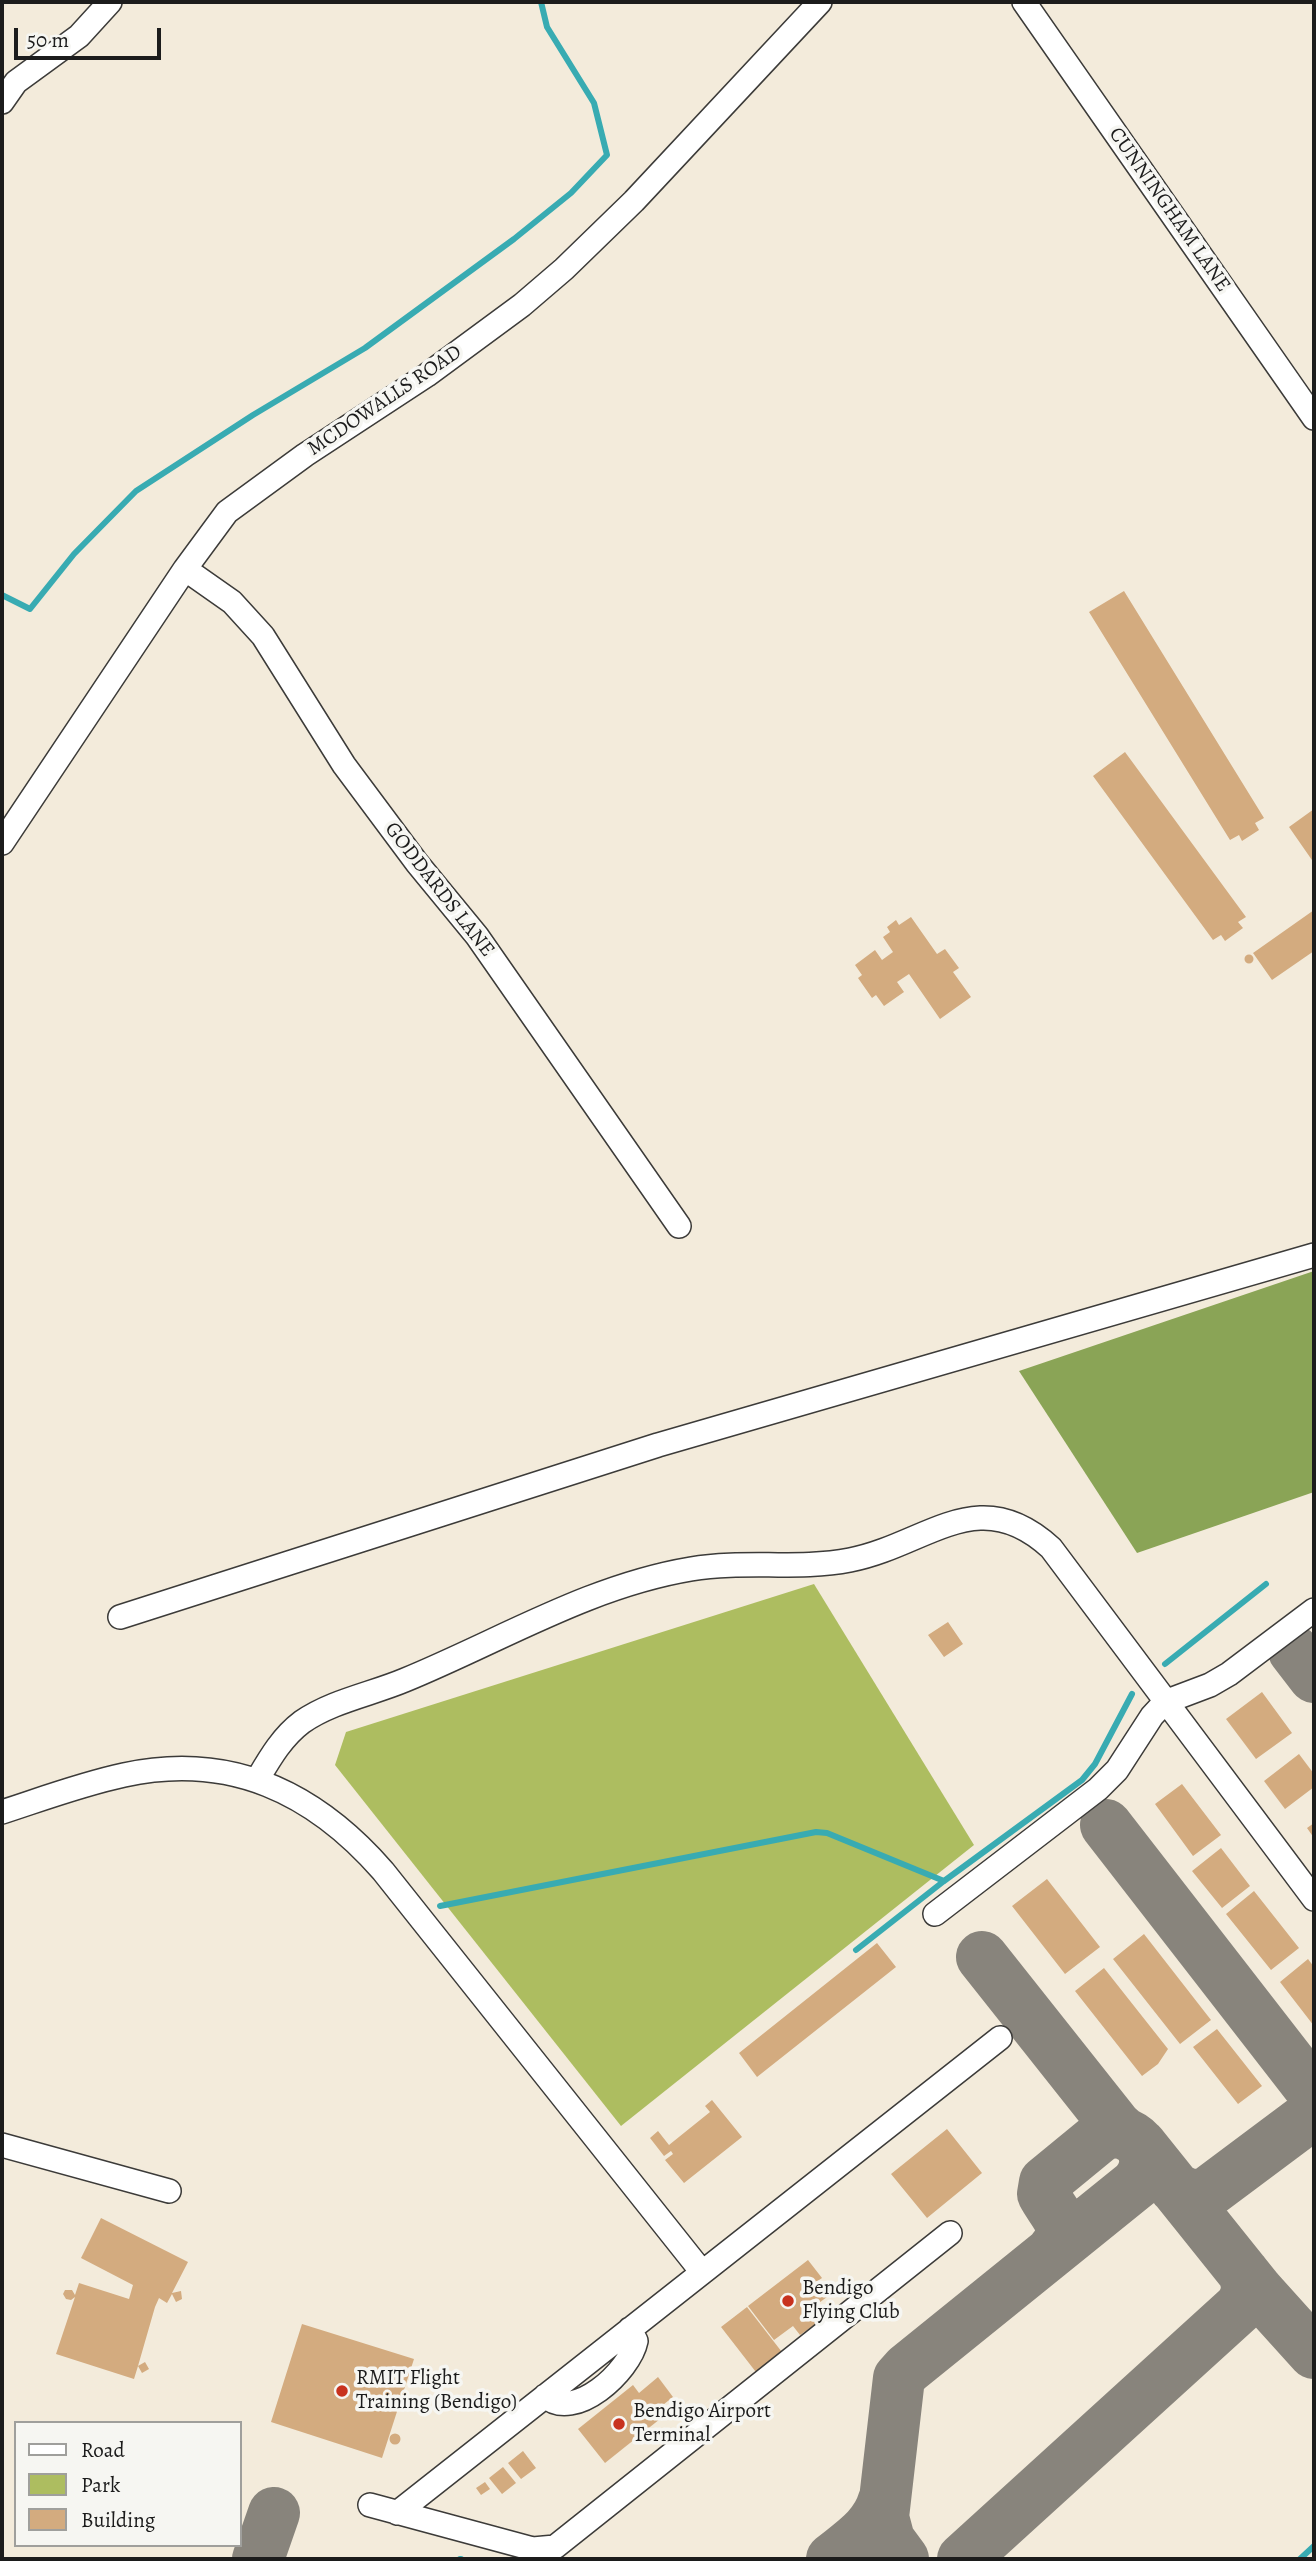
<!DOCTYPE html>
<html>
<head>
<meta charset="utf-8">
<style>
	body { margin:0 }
	#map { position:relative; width:1316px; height:2561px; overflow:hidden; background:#f3ebdb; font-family:Alegreya,serif }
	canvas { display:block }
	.frame { position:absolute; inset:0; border:4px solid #1c1c1c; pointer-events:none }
	.legend { position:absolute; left:14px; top:2421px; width:228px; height:126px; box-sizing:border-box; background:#f6f6f2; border:2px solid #9f9f9c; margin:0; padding:9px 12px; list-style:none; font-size:21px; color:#1c1c1c }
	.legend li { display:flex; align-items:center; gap:14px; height:35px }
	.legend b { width:35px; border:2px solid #9f9f9c }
	.scale { position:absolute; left:14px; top:28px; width:147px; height:32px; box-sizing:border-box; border:4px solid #1c1c1c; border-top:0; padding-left:9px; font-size:21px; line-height:24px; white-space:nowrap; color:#1c1c1c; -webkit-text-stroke:5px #f6f6f2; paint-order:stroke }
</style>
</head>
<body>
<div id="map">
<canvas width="1316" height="2561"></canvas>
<div class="frame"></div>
<ul class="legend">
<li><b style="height:9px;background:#fff"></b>Road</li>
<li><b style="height:19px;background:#adbd60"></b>Park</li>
<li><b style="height:19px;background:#d3ab7f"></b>Building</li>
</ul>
<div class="scale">50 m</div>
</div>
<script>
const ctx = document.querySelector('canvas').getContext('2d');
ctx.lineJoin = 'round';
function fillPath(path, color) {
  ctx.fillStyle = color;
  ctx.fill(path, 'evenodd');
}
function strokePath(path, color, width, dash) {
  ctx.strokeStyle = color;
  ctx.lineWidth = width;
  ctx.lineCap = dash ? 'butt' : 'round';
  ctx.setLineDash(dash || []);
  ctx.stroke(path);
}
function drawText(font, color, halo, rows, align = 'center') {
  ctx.font = font + ' Alegreya,serif';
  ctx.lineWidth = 7;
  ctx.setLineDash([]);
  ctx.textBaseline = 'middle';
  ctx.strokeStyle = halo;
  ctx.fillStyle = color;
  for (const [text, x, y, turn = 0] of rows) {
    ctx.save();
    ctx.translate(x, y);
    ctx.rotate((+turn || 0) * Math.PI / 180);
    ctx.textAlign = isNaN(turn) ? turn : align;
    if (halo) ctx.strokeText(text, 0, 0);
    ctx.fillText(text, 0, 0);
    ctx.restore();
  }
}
const green = new Path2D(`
	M814,1584L974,1845L621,2126L335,1765L346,1732Z`);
const forest = new Path2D(`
	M1314,1271V1492L1137,1553L1019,1371Z`);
const stream = new Path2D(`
	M2,595L30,609L74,554L136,491L253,415L365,348L514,239L571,193L607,155L594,103L547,27L541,2
	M1165,1664L1266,1584
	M440,1906L816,1832L827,1833L944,1881
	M856,1950L944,1881L1082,1780L1095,1764L1132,1694
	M460,2559H461
	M1300,2559L1314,2546`);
const taxiway = new Path2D(`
	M1294,1651L1314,1677
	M1106,1825L1314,2093
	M982,1957L1116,2126L1125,2134
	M1175,2188L1191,2196L1207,2193L1314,2113
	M1052,2251C1073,2227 1054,2215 1043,2194L1045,2182L1101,2136C1117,2129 1130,2133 1141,2145L1258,2291L1314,2353
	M258,2559L274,2513
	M832,2559C853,2542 876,2528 884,2500
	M903,2559L889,2540L883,2517L899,2378L907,2369L1136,2184C1146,2172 1148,2160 1141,2145
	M963,2559L1239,2308C1248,2297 1249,2285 1243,2272`);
const building = new Path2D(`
	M1124,591L1264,818L1255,823L1259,830L1242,841L1239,835L1230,840L1089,612Z
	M1125,752L1246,917L1238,922L1243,928L1225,941L1221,935L1213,940L1093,776Z
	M1314,809V863L1289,827Z
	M1314,910V951L1272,980L1253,953Z
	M911,917L937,954L945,949L959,968L953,972L971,997L940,1019L909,974L897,982L904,992L884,1006L876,995L872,998L858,978L862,975L855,965L875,950L882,960L893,952L883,937L890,932L887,927L896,920L899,925Z
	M1244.5 959a4.5 4.5 0 1 1 9 0a4.5 4.5 0 1 1-9 0Z
	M948,1622L963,1644L944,1657L928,1635Z
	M1262,1692L1292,1733L1256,1759L1226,1719Z
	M1299,1754L1314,1774V1787L1285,1809L1264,1781Z
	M1182,1784L1221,1835L1193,1856L1155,1804Z
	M1314,1823V1838L1307,1828Z
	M1221,1848L1250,1886L1222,1908L1192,1871Z
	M1047,1879L1100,1947L1065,1974L1012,1906Z
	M1254,1891L1299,1948L1271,1970L1226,1914Z
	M1144,1934L1211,2020L1180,2044L1113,1959Z
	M877,1943L896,1967L757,2077L739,2053Z
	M1308,1959L1314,1967V2026L1280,1982Z
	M1104,1968L1168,2049L1158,2064L1142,2076L1075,1991Z
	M1217,2029L1262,2086L1238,2104L1193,2047Z
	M712,2100L742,2137L684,2183L665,2160L673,2154L671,2151L664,2156L650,2138L658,2131L669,2145L710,2112L705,2106Z
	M947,2129L982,2173L927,2218L891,2174Z
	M101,2218L188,2262L172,2293L181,2291L182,2299L176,2302L172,2294L167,2303L159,2298L155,2307L138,2366L145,2362L149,2369L142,2373L138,2366L134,2379L56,2354L75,2297L71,2300L66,2299L63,2294L65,2290H72L75,2295L79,2283L129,2299L133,2285L81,2258Z
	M808,2260L822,2278L816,2282L827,2297L812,2308L821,2320L800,2335L793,2326L774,2340L748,2306Z
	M747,2307L785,2356L759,2376L721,2327Z
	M302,2324L414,2359L382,2458L271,2422Z
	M658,2377L673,2397L654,2412L660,2419L605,2463L578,2429L633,2385L639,2393Z
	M389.5 2439a5.5 5.5 0 1 1 11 0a5.5 5.5 0 1 1-11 0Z
	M523,2451L536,2468L521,2479L508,2463Z
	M503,2467L516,2483L502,2494L489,2478Z
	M485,2482L490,2489L481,2495L476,2488Z`);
const minor = new Path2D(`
	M1024,2L1314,418
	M2,102L16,82L79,36L110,2
	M185,569L232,602L263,636L344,765L417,863L477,936L679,1226
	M2,843L185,569L227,512L305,455L427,375L522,305L564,269L634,201L820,2
	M120,1617L658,1445L1314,1255
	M257,1780C270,1758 282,1737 302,1722C332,1701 372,1694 405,1680C500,1641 589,1586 691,1569C744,1560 798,1570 850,1560C927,1545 978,1481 1051,1548L1314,1899
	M2,1812C42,1799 82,1784 124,1775C230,1752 314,1792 383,1871L702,2272
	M935,1914L1098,1789L1117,1770L1152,1716L1165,1702L1210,1685L1229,1674L1314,1610
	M2,2145L169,2191
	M545,2396C574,2423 630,2371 636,2341L630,2329
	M370,2505L533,2549L555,2547L950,2233
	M397,2513L1000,2038`);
const markers = [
	[788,2301,7,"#c8321e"],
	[342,2391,7,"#c8321e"],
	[619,2424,7,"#c8321e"]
];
const streetNames = [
	["CUNNINGHAM LANE",1169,210,55],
	["MCDOWALLS ROAD",385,401,-34],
	["GODDARDS LANE",439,890,52]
];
const poiNames = [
	["Bendigo",802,2289],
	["Flying Club",802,2313],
	["RMIT Flight",356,2379],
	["Training (Bendigo)",356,2403],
	["Bendigo Airport",633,2412],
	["Terminal",633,2436]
];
fillPath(green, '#adbd60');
fillPath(forest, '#8aa456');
strokePath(stream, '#38abb2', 6);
strokePath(taxiway, '#88847c', 52);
fillPath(building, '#d3ab7f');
strokePath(minor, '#3c3b39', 26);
strokePath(minor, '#fff', 23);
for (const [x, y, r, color] of markers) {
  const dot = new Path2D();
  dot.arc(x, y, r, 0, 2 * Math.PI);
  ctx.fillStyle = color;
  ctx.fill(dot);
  strokePath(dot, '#f6f6f2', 2.5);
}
drawText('21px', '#1c1c1c', '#f6f6f2', streetNames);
drawText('21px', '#1c1c1c', '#f6f6f2', poiNames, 'left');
</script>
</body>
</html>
